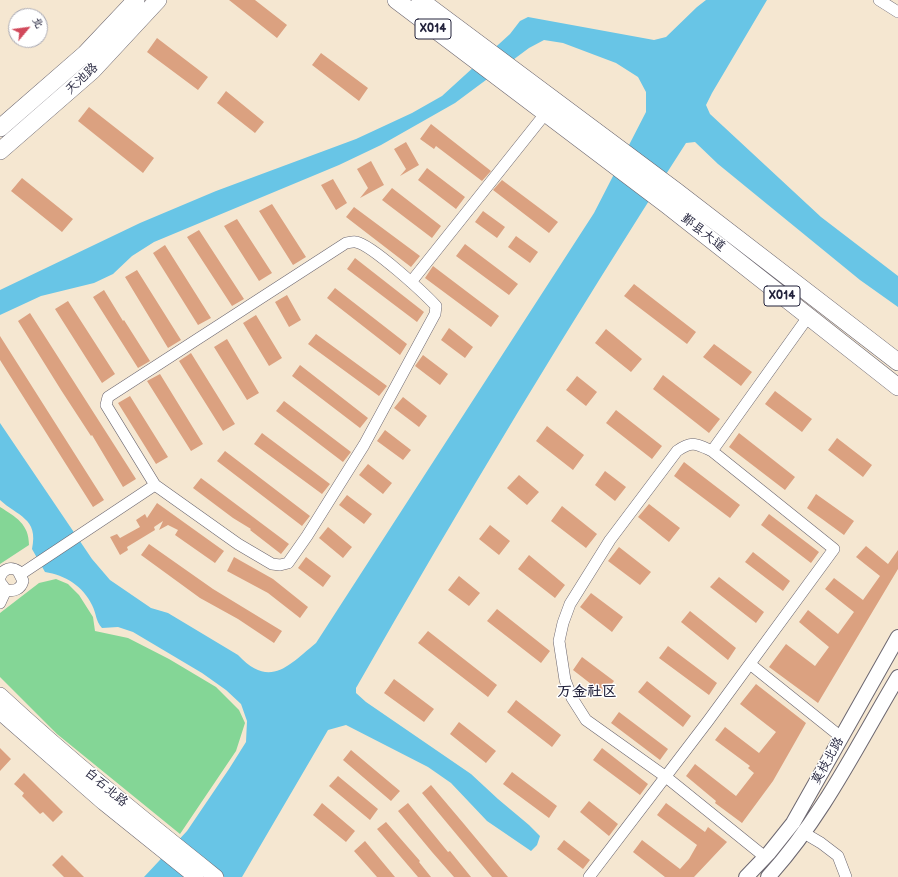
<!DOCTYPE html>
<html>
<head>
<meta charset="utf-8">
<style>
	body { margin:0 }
	#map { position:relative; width:898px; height:877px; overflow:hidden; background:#f5e7d1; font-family:"Balsamiq Sans","LXGW WenKai TC",sans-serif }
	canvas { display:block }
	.north { position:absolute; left:8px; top:8px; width:40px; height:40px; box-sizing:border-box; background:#fff; border:1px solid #a7a7b1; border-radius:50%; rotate:61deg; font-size:11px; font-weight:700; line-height:16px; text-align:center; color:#22223b }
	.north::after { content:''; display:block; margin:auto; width:14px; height:18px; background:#d1495b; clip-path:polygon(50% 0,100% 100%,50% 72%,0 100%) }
</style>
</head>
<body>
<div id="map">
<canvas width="898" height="877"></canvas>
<div class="north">北</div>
</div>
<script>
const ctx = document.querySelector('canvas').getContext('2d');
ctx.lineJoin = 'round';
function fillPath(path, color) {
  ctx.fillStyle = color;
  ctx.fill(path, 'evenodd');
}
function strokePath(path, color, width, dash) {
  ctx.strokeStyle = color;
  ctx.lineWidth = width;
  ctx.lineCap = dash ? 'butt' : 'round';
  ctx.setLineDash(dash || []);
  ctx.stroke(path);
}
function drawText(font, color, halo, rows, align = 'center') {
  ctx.font = font + ' "Balsamiq Sans","LXGW WenKai TC",sans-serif';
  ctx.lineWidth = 3;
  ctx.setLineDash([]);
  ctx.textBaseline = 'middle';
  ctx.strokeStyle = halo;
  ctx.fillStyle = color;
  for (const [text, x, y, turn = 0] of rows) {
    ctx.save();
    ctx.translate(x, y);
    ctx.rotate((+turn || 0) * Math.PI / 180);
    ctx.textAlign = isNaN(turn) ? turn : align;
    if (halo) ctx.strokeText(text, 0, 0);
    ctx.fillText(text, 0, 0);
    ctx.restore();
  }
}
const green = new Path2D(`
	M0,507C16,517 29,524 29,545L0,564Z
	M56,579L68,584L79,595L93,617L95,631L128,638L169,659L216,687L239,710L245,723L236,751L180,834L57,734L0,677V613L39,583Z`);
const water = new Path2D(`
	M706,0H767L712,93L706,105L710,114L821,217L898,276V307L860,280L718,164L695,142L686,143C571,321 461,504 356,688V693L366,702L471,774L498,799L529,825L540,836L537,845L531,851L487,821L451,783L428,767L346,725L328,730L242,877H144L187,831L229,769L246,742L247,721L241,704L226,690L202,673L133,632L118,627L102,628C95,620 97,615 92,605C83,586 65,575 45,572L32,549C39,518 17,516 0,500V423L92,559L110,580L151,608L168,613L238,655C270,689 288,666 316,643L594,213L646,112V92L638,77L616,63L563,43L544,40L529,48L455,103L381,145L339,165L154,242L132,256L113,274L94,283L41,296L0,315V290L140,223L216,191L356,139L412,113L442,96L510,34L520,21L528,17L654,40L666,37L697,7Z`);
const building = new Path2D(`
	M229,0H255L287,25L277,38Z
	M157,38L208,77L198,90L147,52Z
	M321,53L368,88L359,101L312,65Z
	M226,91L264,122L255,133L217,103Z
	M89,107L154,158L143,173L78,121Z
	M431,124L491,171L482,181L436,146L434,149L420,139Z
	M406,142L419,165L400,176L406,169L394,149Z
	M371,161L384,185L360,198L368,188L357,169Z
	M427,168L465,197L456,209L418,180Z
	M22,178L73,219L62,232L11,191Z
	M333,179L347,203L336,210L321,185Z
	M502,180L558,222L549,233L493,190Z
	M392,188L441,226L432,238L382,200Z
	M272,204L306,257L293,265L259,211Z
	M354,207L420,256L411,267L346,217Z
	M483,211L505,227L497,238L475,222Z
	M237,219L272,273L259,281L224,226Z
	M199,230L244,299L232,306L187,237Z
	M516,236L538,252L530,263L508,247Z
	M465,244L518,284L509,295L456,256Z
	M165,245L211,318L198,325L153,253Z
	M355,258L424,312L417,322L347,269Z
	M433,266L499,316L491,327L425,278Z
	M137,270L181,340L168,348L125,277Z
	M634,284L696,332L687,344L624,296Z
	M335,288L407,344L400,355L327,298Z
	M104,290L123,321L124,320L150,361L138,368L93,297Z
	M287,295L301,320L289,327L275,302Z
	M68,301L115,374L102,383L55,309Z
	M30,313L136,479L123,487L92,435L91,436L61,390L18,321Z
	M256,315L282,358L269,366L243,323Z
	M449,328L473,347L465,358L441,340Z
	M606,329L642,359L631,372L595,343Z
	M316,334L387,386L379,396L308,344Z
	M0,336L104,500L93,507L0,360Z
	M227,339L259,393L247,400L214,347Z
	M714,344L752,372L741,386L703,357Z
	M191,353L235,424L223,431L179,361Z
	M423,355L448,374L440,385L415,366Z
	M300,365L368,418L360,428L292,376Z
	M160,374L203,444L191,451L147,381Z
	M663,375L720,419L709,433L653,389Z
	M577,376L597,392L586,406L566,390Z
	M775,391L812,419L802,432L765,404Z
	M130,396L168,457L156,464L118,403Z
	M403,397L427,416L419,427L394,408Z
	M284,401L351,452L343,462L276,411Z
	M616,410L662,446L652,459L606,423Z
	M547,426L584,455L573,470L536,441Z
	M385,430L411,450L403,460L377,441Z
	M262,433L330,484L322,494L254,444Z
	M739,433L795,477L785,490L729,447Z
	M837,438L872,465L863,477L828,450Z
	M225,451L310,516L302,526L217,461Z
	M684,462L740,505L730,518L674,476Z
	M368,464L392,483L383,494L359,475Z
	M605,471L626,487L615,501L595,485Z
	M519,475L539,492L527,505L507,488Z
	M201,478L289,544L281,554L250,530L251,529L233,518L193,488Z
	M816,494L854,521L844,535L807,508Z
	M347,495L372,514L364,524L339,505Z
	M157,503L224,551L215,563L175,535L178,530L168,525L159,530L163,521L154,527L155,530L127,547L128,550L120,555L110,537L117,534L120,538L140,527L136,520L145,514L147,518Z
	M649,504L680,528L669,542L638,517Z
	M562,506L597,534L586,548L551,521Z
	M769,514L819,552L811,563L761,525Z
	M490,525L510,541L499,555L479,539Z
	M328,527L352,547L343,558L319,538Z
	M149,544L213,589L282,631L274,643L238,619L200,598L141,555Z
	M866,546L888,564L898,550V569L818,703L769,667L786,644L815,666L829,647L799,622L808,610L838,634L854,612L825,589L834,578L863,600L880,576L856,557Z
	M619,547L651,572L640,585L608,561Z
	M753,552L790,581L783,591L745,562Z
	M529,555L565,585L555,598L518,569Z
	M234,557L273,579L308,607L300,618L268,593L227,571Z
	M306,557L331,576L323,587L298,568Z
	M459,576L480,593L469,606L448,590Z
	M719,577L764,612L756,623L710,587Z
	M591,593L623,617L612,632L580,607Z
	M497,609L550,651L541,663L487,621Z
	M690,611L736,648L728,660L681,622Z
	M428,631L497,685L488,697L418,643Z
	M668,646L717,683L709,695L659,658Z
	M582,657L614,681L604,694L573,670Z
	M394,679L434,709L424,722L384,693Z
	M647,681L691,716L683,727L638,692Z
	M756,684L806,723L773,781L742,823L715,803L716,801L686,776L695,764L736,796L754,773L748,768L750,766L715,740L725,727L759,753L776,732L740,704Z
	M516,700L561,735L552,747L507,712Z
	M619,712L668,749L660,760L611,723Z
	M459,722L496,751L486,763L450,734Z
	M0,748L11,759L0,771Z
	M602,748L648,784L640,795L593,760Z
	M351,750L400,791L391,801L343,760Z
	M512,772L557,806L549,818L503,784Z
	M24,773L63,812L53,822L43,812L40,814L22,796L24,793L14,784Z
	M338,776L378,809L370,820L329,786Z
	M431,785L464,824L508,877H492L422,793Z
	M589,801L618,824L609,836L580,812Z
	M322,803L355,831L346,842L313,815Z
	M408,803L448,852L450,851L471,877H454L432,852L398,811Z
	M666,803L705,832L708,827L727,842L694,877H665L633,852L642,840L680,869L689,859L697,845L657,815Z
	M386,822L420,861L419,862L431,877H418L377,829Z
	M564,840L590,860L583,869L557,849Z
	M365,841L395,877H377L354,851Z
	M62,855L84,877H64L52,865Z`);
const minor = new Path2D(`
	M879,0L898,12
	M411,282L545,114
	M712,451C697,444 692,440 677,451L610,540L570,604L563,623L559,641L565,680L572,698L586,720L666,777L765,857
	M21,574L155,485L106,405L108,397L346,243C349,243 353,241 356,242C372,245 424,293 436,306L435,314L364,445L307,536L288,563L280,565L272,564L238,544L155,485
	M0,577C3,569 11,566 18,571L23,581C21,589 14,592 6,590L0,582
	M0,603L6,590
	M750,664L841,737
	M804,833L821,843L838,856L846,877
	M589,877L708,721L834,549L712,451L808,317`);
const tertiary = new Path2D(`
	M746,877L769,853L793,823L898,637
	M768,877C822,818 858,744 898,677`);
const secondary = new Path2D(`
	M0,695C69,759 142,818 216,877
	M0,712L104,803L196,877`);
const primary = new Path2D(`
	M396,0L667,205L898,387
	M420,0L676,191L898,362
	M0,128L85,54L136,0
	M0,151L93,70L158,0`);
const shields = [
	[433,29,36],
	[782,296,36]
];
const shieldNames = [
	["X014",433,29],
	["X014",782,296]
];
const streetNames = [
	["天池路",82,79,-43],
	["鄞县大道",703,233,38],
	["莫枝北路",828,761,-61],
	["白石北路",106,788,40]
];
const quarterNames = [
	["万金社区",587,692]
];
fillPath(green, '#84d696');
fillPath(water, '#68c5e6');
fillPath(building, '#dba180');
strokePath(minor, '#6c6770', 12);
strokePath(tertiary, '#6c6770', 16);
strokePath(secondary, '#6c6770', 16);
strokePath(primary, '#6c6770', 18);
strokePath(minor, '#fff', 11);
strokePath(tertiary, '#fff', 14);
strokePath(secondary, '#fff', 15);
strokePath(primary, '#fff', 17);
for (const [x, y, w] of shields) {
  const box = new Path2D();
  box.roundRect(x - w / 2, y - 10, w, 20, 3);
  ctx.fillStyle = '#fff';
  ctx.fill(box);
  strokePath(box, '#22223b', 1);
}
drawText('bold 12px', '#22223b', null, shieldNames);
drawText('13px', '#22223b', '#fff', streetNames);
drawText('bold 15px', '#22223b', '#fff', quarterNames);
</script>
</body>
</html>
